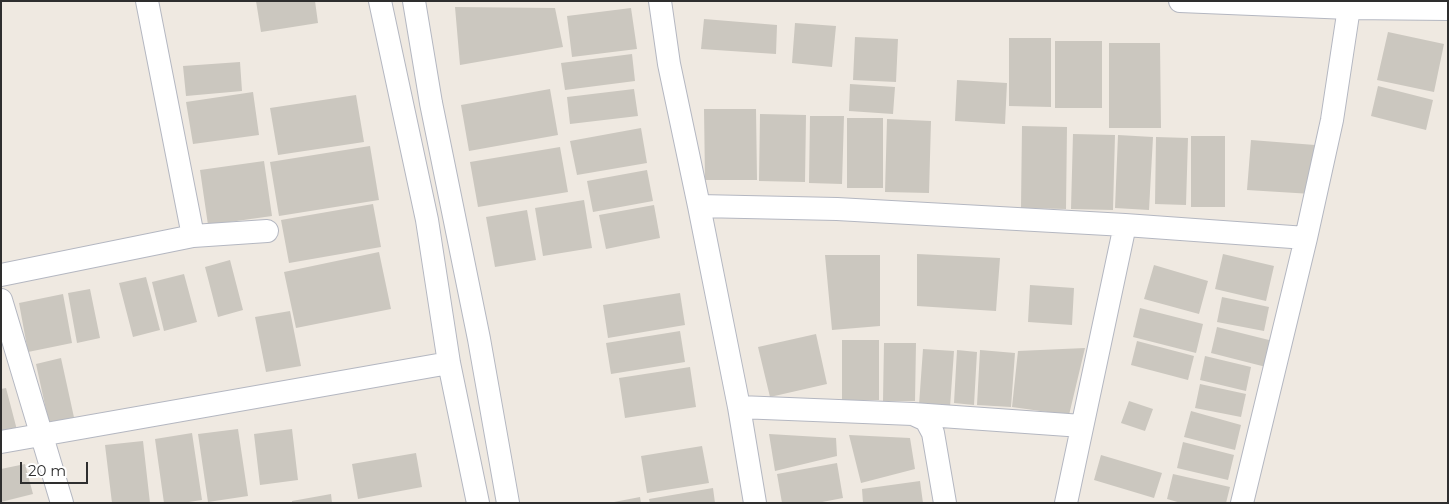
<!DOCTYPE html>
<html>
<head>
<meta charset="utf-8">
<style>
	body { margin:0 }
	#map { position:relative; width:1449px; height:504px; overflow:hidden; background:#efe9e1; font-family:Montserrat,sans-serif }
	canvas { display:block }
	.frame { position:absolute; inset:0; border:2px solid #2e2e2e; pointer-events:none }
	.scale { position:absolute; left:20px; top:462px; width:68px; height:22px; box-sizing:border-box; border:2px solid #2e2e2e; border-top:0; padding-left:6px; font-size:15px; line-height:18px; white-space:nowrap; color:#2e2e2e; -webkit-text-stroke:4px #fff; paint-order:stroke }
</style>
</head>
<body>
<div id="map">
<canvas width="1449" height="504"></canvas>
<div class="frame"></div>
<div class="scale">20 m</div>
</div>
<script>
const ctx = document.querySelector('canvas').getContext('2d');
ctx.lineJoin = 'round';
function fillPath(path, color) {
  ctx.fillStyle = color;
  ctx.fill(path, 'evenodd');
}
function strokePath(path, color, width, dash) {
  ctx.strokeStyle = color;
  ctx.lineWidth = width;
  ctx.lineCap = dash ? 'butt' : 'round';
  ctx.setLineDash(dash || []);
  ctx.stroke(path);
}
const building = new Path2D(`
	M256,1H315L318,23L261,32Z
	M455,7L555,8L563,47L460,65Z
	M631,8L637,49L572,57L567,16Z
	M704,19L777,25L776,54L701,49Z
	M795,23L836,26L832,67L792,63Z
	M1388,32L1444,44L1434,92L1377,80Z
	M855,37L898,39L896,82L853,80Z
	M1009,38H1051V107L1009,106Z
	M1055,41H1102V108H1055Z
	M1109,43H1160L1161,128H1109Z
	M632,54L635,81L565,90L561,63Z
	M240,62L242,91L186,96L183,66Z
	M957,80L1007,83L1005,124L955,121Z
	M850,84L895,87L893,114L849,111Z
	M1378,86L1433,100L1426,130L1371,116Z
	M550,89L558,135L469,151L461,105Z
	M634,89L638,116L570,124L567,97Z
	M253,92L259,135L193,144L186,102Z
	M356,95L364,142L278,155L270,108Z
	M704,109H756L757,180H705Z
	M760,114L806,115L805,182L759,181Z
	M810,116H844L842,184L809,183Z
	M847,118H883V188H847Z
	M887,119L931,121L929,193L885,192Z
	M1022,126L1067,127L1066,209L1021,208Z
	M641,128L647,163L577,175L570,141Z
	M1073,134L1115,135L1113,210L1071,209Z
	M1118,135L1153,137L1149,210L1115,208Z
	M1191,136H1225V207H1191Z
	M1156,137L1188,138L1186,205L1155,204Z
	M1251,140L1315,145L1312,194L1247,190Z
	M370,146L379,200L279,216L270,162Z
	M560,147L568,192L478,207L470,162Z
	M264,161L272,216L208,225L200,170Z
	M647,170L653,201L593,212L587,181Z
	M584,200L592,248L543,256L535,208Z
	M373,204L381,247L289,263L281,220Z
	M654,205L660,238L606,249L599,215Z
	M527,210L536,260L495,267L486,217Z
	M379,252L391,309L296,328L284,272Z
	M917,254L1000,258L996,311L917,306Z
	M1223,254L1274,266L1266,301L1215,289Z
	M825,255H880V326L832,330Z
	M230,260L243,310L218,317L205,267Z
	M1154,265L1208,281L1199,314L1144,299Z
	M184,274L197,322L164,331L152,282Z
	M146,277L160,330L133,337L119,283Z
	M1030,285L1074,288L1072,325L1028,322Z
	M90,289L100,338L77,343L68,293Z
	M680,293L685,325L608,338L603,305Z
	M63,294L72,343L28,352L19,303Z
	M1222,297L1269,307L1264,331L1217,322Z
	M1140,308L1203,324L1196,353L1133,337Z
	M290,311L301,366L266,372L255,317Z
	M1217,327L1277,342L1270,368L1211,353Z
	M680,331L685,362L611,374L606,343Z
	M816,334L827,384L770,397L758,347Z
	M842,340H879V400H842Z
	M1137,341L1194,356L1188,380L1131,365Z
	M884,343H916L915,401H883Z
	M1085,348L1069,415L1012,407L1018,351Z
	M923,349L954,351L950,407L919,405Z
	M957,350L977,352L974,405L954,403Z
	M980,350L1015,353L1011,407L977,405Z
	M1205,356L1251,367L1246,391L1200,380Z
	M61,358L75,422L50,428L36,364Z
	M690,367L696,407L625,418L619,378Z
	M1200,384L1246,394L1241,417L1195,408Z
	M6,388L17,430L1,434V389Z
	M1129,401L1153,409L1145,431L1121,423Z
	M1191,411L1241,425L1235,450L1184,437Z
	M238,429L248,496L208,502L198,434Z
	M292,429L298,480L260,485L254,434Z
	M192,433L202,500L182,503H164L155,439Z
	M769,434L836,438L837,456L775,471Z
	M849,435L910,438L915,469L861,483Z
	M143,441L150,503H112L105,445Z
	M1183,442L1234,455L1228,480L1177,468Z
	M702,446L709,483L647,493L641,456Z
	M416,453L422,487L358,499L352,464Z
	M1101,455L1162,473L1154,498L1094,480Z
	M837,463L843,498L817,503H782L777,474Z
	M25,464L33,494L1,502V469Z
	M1173,474L1230,487L1226,503H1181L1167,499Z
	M920,481L923,503H863L862,489Z
	M713,488L715,503H650L649,499Z
	M331,494L332,503H292V501Z
	M640,497L641,503H614V502Z`);
const minor = new Path2D(`
	M147,1L193,236
	M380,1L427,220L449,363L478,503
	M414,1L431,103L479,339L508,503
	M660,1L669,64L699,206L739,407L755,503
	M1180,1L1349,8L1448,9
	M699,206L837,209L1125,225L1306,238
	M1,275L193,236L267,231
	M1,300L62,503
	M739,407L913,414L926,420L933,433L945,503
	M913,414L1082,426
	M1,442L449,363
	M1066,503L1125,225
	M1242,503L1306,238L1332,120L1350,1`);
fillPath(building, '#cbc7bf');
strokePath(minor, '#b4b7c1', 24);
strokePath(minor, '#fff', 22);
</script>
</body>
</html>
